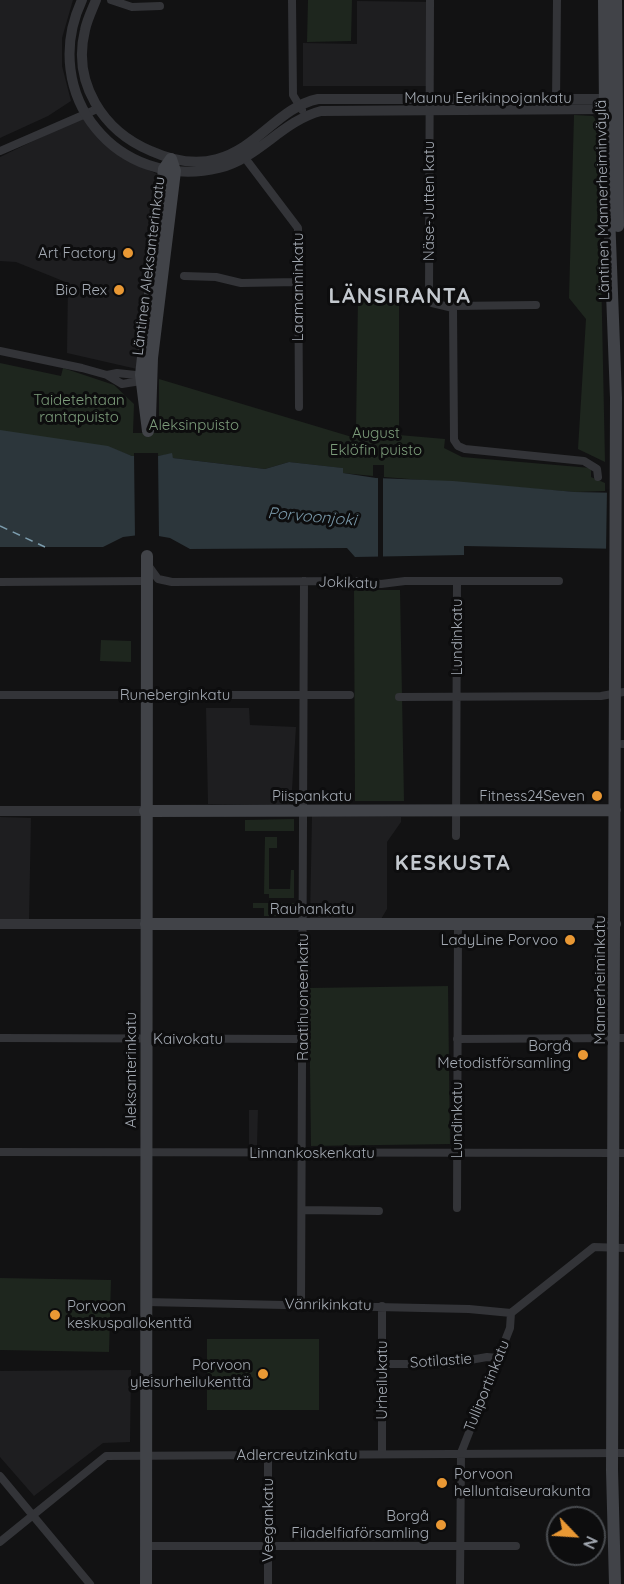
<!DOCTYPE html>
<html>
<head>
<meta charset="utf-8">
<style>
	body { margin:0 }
	#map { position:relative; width:624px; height:1584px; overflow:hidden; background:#121213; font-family:Quicksand,sans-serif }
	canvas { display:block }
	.north { position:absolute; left:546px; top:1506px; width:60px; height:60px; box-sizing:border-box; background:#0d0d0e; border:2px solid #494c50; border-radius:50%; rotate:115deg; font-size:16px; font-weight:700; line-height:24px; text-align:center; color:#a4aab3 }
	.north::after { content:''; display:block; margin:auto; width:21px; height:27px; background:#e99834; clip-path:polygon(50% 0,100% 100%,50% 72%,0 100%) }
</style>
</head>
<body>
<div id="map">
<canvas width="624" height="1584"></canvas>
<div class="north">N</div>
</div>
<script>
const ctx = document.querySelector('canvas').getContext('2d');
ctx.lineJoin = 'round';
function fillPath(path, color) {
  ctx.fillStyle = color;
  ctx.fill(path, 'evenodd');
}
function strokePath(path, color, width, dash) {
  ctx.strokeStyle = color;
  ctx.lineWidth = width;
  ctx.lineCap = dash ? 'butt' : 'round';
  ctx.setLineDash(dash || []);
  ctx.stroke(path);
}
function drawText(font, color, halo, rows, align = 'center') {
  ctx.font = font + ' Quicksand,sans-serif';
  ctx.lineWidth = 6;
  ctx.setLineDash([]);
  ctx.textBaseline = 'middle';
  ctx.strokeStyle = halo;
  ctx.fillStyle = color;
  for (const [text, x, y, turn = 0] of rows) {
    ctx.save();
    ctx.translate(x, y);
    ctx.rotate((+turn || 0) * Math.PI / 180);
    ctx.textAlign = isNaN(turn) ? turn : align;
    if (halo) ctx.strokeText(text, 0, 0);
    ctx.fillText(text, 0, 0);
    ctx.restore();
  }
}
const built = new Path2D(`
	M0,0H73L62,38V66L71,101L48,116L0,138Z
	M357,1L434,2L433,86H303V43L357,44Z
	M83,117L121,157L159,175L137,369L67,353L68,283L16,262L0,261V157Z
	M206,708H249L250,725L296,727L291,805L208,804Z
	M312,816L401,817V822L387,842V909L381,919H310Z
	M0,817L31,818L29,920L0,919Z
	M249,1110H258L257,1145H249Z
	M131,1370L130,1442L103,1443L34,1496L0,1457V1371Z`);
const green = new Path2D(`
	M308,0H352L351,41L307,42Z
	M574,115L593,116L598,123L605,462L578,449L586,319L569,298Z
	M358,298H399V435L445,439L444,448L462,457L591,468V477L605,483V491L575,492L384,477V465H373V476L342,473V468L289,462L265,469L173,458L171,454L158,456H132L108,447L0,431V363L61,376L63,368L114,385L134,404L133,433H159V379L352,437L356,429Z
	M354,590H400L404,801H355Z
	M101,640L131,641V662L100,661Z
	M294,819V831H245V820Z
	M265,837H277V848H269V889H290L291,870H294V898H269V894H264Z
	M253,903H295V916H264V908H253Z
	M448,986L450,1144L311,1146L309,988Z
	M0,1278L111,1280L109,1352L0,1350Z
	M207,1339H319V1410H207Z`);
const water = new Path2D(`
	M0,430L108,446L132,456H158L172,453L173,458L265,469L289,462L343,468V473L376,478L453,481L575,492L624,493V549L464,546V555L355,557L347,548L190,549L170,538L147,534L123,537L103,547H0Z`);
const pier = new Path2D(`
	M134,453H158L159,538H135Z
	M383,474V559H378V475Z
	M607,489L624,490V552H606Z`);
const ferry = new Path2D(`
	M0,526L45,547`);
const minor = new Path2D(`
	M111,0L132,7L160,6
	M292,0L293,95L302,110
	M430,0L429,298L432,303L453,308L454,440L458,446L465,449L584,461L597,469L598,477
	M556,103L557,0
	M0,151L97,109
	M242,154L298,228L299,407
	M184,276L216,277L241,283L298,282
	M452,306L536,305
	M0,351L82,368L107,375L122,384L147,380
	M107,375L117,373L145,376
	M148,565L158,579L172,582L357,581L381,584L405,581H559
	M0,582L146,581
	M0,695H350
	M399,697L601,696L624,692
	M622,744H624
	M456,836L457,582
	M0,1038L303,1039
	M457,1039L624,1038
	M0,1152L624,1153
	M457,1208L458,925
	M302,1210L379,1211
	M146,1302L469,1309L511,1313
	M301,1305L304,581
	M383,1364H447L487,1357L498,1358
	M382,1454V1306
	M268,1455V1584
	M0,1476L90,1584
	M0,1542L106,1456L624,1453
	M146,1546H516
	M460,1584L461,1453L510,1328L511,1313L594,1247L624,1248`);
const tertiary = new Path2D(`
	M82,0C38,94 117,192 219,168C259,158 282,121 321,111L605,109L612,106
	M96,0C92,10 87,20 85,30C72,83 103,131 151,151C171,160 195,165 217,159C257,149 279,107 318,99H605L610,101
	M0,811H145
	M0,924H146`);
const secondary = new Path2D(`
	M604,0L605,109L616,398L612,1470L615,1584
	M616,0L618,226
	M150,418L152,358L175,171L171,159
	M148,431L141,375L164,169L171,159
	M145,811L615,810
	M146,924H615
	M146,1584L147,556`);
const markers = [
	[128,253,6,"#e99834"],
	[119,290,6,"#e99834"],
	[597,796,6,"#e99834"],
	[570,940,6,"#e99834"],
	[583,1055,6,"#e99834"],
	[55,1315,6,"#e99834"],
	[263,1374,6,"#e99834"],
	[442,1483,6,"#e99834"],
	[441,1525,6,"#e99834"]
];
const streetNames = [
	["Maunu Eerikinpojankatu",488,98],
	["Läntinen Mannerheiminväylä",603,200,-91],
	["Näse-Jutten katu",429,201,-90],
	["Läntinen Aleksanterinkatu",149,266,-83],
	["Laamanninkatu",298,287,-90],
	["Jokikatu",348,583,2],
	["Lundinkatu",457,637,-90],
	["Runeberginkatu",175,695],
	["Piispankatu",312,796],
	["Rauhankatu",312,909],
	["Mannerheiminkatu",600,980,-90],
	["Raatihuoneenkatu",303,997,-90],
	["Kaivokatu",188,1039],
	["Aleksanterinkatu",131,1070,-90],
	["Lundinkatu",457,1120,-90],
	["Linnankoskenkatu",312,1153],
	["Vänrikinkatu",328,1305,1],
	["Sotilastie",441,1361,-4],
	["Urheilukatu",382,1380,-90],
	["Tulliportinkatu",487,1386,-68],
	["Adlercreutzinkatu",297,1455],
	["Veegankatu",268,1520,-90]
];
const poiNames = [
	["Art Factory",116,253],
	["Bio Rex",107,290],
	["Fitness24Seven",585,796],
	["LadyLine Porvoo",558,940],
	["Borgå",571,1046],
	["Metodistförsamling",571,1063],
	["Porvoon",67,1306,"left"],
	["keskuspallokenttä",67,1323,"left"],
	["Porvoon",251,1365],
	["yleisurheilukenttä",251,1382],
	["Porvoon",454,1474,"left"],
	["helluntaiseurakunta",454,1491,"left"],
	["Borgå",429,1516],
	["Filadelfiaförsamling",429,1533]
];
const parkNames = [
	["Taidetehtaan",79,400],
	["rantapuisto",79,417],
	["Aleksinpuisto",194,425],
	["August",376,433],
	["Eklöfin puisto",376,450]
];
const waterNames = [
	["Porvoonjoki",312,517,5]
];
const districtNames = [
	["LÄNSIRANTA",400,297],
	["KESKUSTA",453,864]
];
fillPath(built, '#1e1e20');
fillPath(green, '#1e261e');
fillPath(water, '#2c363b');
fillPath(pier, '#121213');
strokePath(ferry, '#7c9cad', 1.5, [8, 6]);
strokePath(minor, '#333438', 8);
strokePath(tertiary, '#333438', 10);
strokePath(secondary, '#414348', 12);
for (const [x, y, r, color] of markers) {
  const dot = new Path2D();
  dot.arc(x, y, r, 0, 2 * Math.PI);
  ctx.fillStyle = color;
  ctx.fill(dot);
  strokePath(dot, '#0d0d0e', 2);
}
drawText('15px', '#a4aab3', '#0d0d0e', streetNames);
drawText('15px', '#a4aab3', '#0d0d0e', poiNames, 'right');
drawText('15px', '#7d9d7b', '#0d0d0e', parkNames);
drawText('italic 16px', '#7c9cad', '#0d0d0e', waterNames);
ctx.letterSpacing = '1.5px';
drawText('bold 21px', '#c4c9cf', '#0d0d0e', districtNames);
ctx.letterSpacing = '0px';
</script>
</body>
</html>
